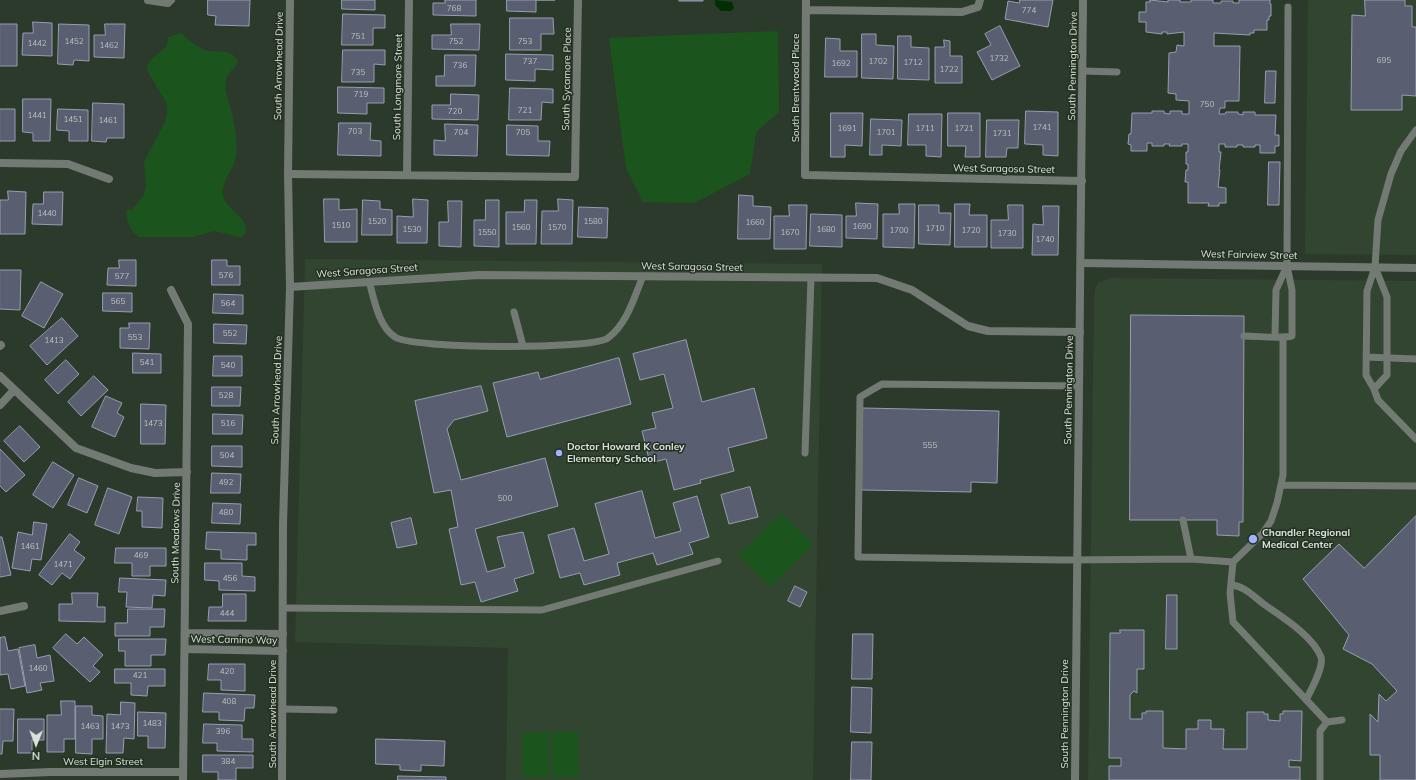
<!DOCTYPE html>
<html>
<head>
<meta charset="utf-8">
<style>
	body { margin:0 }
	#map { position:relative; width:1416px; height:780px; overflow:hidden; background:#2c3a2b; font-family:Mulish,sans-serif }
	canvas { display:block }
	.north { position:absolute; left:16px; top:724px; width:40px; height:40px; -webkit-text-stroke:3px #222f21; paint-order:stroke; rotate:181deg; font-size:11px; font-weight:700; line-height:16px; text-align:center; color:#dae2d9 }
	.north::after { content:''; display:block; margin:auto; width:14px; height:18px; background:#dae2d9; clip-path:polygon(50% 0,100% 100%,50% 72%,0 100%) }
</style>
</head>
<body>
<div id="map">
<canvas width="1416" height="780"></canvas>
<div class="north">N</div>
</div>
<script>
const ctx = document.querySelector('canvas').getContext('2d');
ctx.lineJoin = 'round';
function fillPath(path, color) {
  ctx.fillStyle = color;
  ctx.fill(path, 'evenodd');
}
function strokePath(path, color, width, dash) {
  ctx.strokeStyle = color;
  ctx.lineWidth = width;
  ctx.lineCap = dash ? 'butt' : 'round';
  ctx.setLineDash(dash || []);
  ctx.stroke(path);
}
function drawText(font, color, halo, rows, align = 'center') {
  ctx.font = font + ' Mulish,sans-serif';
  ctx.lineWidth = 3;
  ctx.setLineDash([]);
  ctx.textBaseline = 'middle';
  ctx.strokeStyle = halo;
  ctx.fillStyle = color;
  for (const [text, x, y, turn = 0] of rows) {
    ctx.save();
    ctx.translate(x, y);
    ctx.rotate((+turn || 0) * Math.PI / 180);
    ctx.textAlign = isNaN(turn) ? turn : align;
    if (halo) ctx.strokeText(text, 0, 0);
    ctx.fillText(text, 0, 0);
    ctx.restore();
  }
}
const built = new Path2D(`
	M1308,0H1416V255L1305,254Z
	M305,259L822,264L813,780H506L508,648L295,642Z
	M1111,278L1416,281V780H1088L1094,298L1095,289L1098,283Z`);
const green = new Path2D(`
	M778,31L779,112L756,132L750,174L694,203L643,202L626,168L609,38Z
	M182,33C187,40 200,49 208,51C219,53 233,48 238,62C235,68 228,72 226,79C223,91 231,107 233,118C235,130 238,143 236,155C235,168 221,181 223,195C226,211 248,215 246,233L240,238L229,234L213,231L194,237H139C131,232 127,221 126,212L129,209L131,211L144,195L146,186L144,162L165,122L167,114V104L147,70C147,54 170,53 168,37Z
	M781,513L813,544L770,587L738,555Z
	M549,732V777H522V733Z
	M552,732H578L579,777H552Z`);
const water = new Path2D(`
	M715,0L732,2L734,8L731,11H721L715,5Z`);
const building = new Path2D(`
	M208,0H250L249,26L215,25L216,16L208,15Z
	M342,0H375V10L342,9Z
	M445,0H476V16L433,15V3H445Z
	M507,0H555H536V12L507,11Z
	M680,0H703V1H679Z
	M1020,0H1053L1048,27L1005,19L1008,1L1019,3Z
	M1150,0L1168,2V0H1180V2H1191V0H1213V3H1221V1H1233V3H1239V0H1270V4H1271V16H1269V20H1267V30H1254V33H1250V35L1214,33V46H1240L1239,101H1225V108H1220L1219,114H1225L1226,112H1238V114L1243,115V112H1255V115H1276L1275,135H1279V146H1275V153H1260V145H1255V147H1243V145H1237V147H1225V144H1219V152H1221L1219,170H1220L1218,187L1226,188V203H1219V206H1208L1209,203H1188V182H1185L1186,170H1188V164H1186V152H1188V144H1182V146H1169L1170,144H1164V146H1152V143H1147V151H1131V145L1128,144L1129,134H1131L1132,113H1152V111H1164V113L1170,114V111H1182V114H1189V101L1176,100V94L1168,93L1169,53L1176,52L1177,45L1184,46V32L1167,34V32H1162V34L1146,32V22H1139V12H1146V2H1150Z
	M1365,0H1405V6H1412V27H1416V96L1402,95V110H1351L1352,15L1365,16Z
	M343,14L385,15V28H373V45H342Z
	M510,18H553L554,34H541V50H510Z
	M33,22L52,23V56L22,55L23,33H33Z
	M0,24H17V66H0Z
	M59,24L89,25V61L74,60L73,65L58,64Z
	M105,24H125L124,58L94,57V35H105Z
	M451,24H480L479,50L432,49V35H451Z
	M1000,26L1020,66L992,80L977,52L991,45L985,34Z
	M862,34H876V45L894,46L893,79L862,78Z
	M898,36H911V47L929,48V80L898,79Z
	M826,38L840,39V51H857V77H825Z
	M944,40L950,41V56H962V83H935V47H944Z
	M343,50H385V65L374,64V82H342Z
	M506,54L553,55V70L535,69V81L506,80Z
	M445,55H476L475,86H436V76H444Z
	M1266,71H1276L1275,103H1265Z
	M338,87L384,88V103H367V114L338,113Z
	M510,88L553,89V103L542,102L541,120H509Z
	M451,94L479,95L478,120L432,119V105H450Z
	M23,99H51L50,141H33V133L23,132Z
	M93,103L124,104V138H107L106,142L92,141Z
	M0,109H15V141H0Z
	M58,109L88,110V141H69V131L57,130Z
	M1026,111L1058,112V156L1043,155V145L1025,144Z
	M831,113H863L862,146L845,145V157H831Z
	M948,113H980V157H965L966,146H948Z
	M909,114H942L941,157L926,156V145H908Z
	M871,119L902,120L901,146L882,145V155H870Z
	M987,120H1019L1018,148H1007L1006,157H986Z
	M339,123H371L370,140L381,141V156L338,155Z
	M445,124L478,125L477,156L434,155V140L445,141Z
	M507,125L538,126V141H550L549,156L507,155Z
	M1269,162H1280L1279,205H1268Z
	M8,191L26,192L25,234H0V200H8Z
	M44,192H63L62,225L32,224L33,204H43Z
	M739,195L753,196V206L771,207L770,239H738Z
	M324,199H339V210L357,209V242H325Z
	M413,199L428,200L427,243H397V216L413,217Z
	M558,199L573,200L572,244H541L542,211H558Z
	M363,200L380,201V209L392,210V235H362Z
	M486,200H499V247L474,246V220H485Z
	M525,200H537L536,244H506V212H524Z
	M448,201H462L461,247L439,246V222H448Z
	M856,203L878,204L877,239L846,238V216H856Z
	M899,204H915L914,248L883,247V214H899Z
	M955,204H970L969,215H987V247H955Z
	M789,205H807L806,249H774V216H789Z
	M919,205H939V213H951L950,245L919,244Z
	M1008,205H1023V248H991V220H1008Z
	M1043,206H1059L1058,255H1032L1033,224L1043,225Z
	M579,207L608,208L607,238L578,237Z
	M811,214L842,215V247L810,246Z
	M119,260H136V286L107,285L108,268H119Z
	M212,260H227V266H240V285H212Z
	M0,270H21L20,310L0,309Z
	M41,282L63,294L44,328L22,316Z
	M103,293H132V312L103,311Z
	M214,294L243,295V314L213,313Z
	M1131,315L1244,316L1243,522H1239V536L1217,535V520H1130Z
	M62,318L78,336L47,365L30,346Z
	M129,323H150L149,349L120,348V328H129Z
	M214,324L247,325L246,344L214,343Z
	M686,340L702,402L754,388L767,438L728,448L734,471L700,480L701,483L674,490L666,459L650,463L642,431L656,428L652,413L673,408L664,374L640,380L633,354Z
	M133,353L161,354V373H133Z
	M214,356H242V376H213Z
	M619,358L631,404L507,437L493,383L538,372L540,379Z
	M66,360L79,374L58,394L45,380Z
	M94,376L108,390L81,416L68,402Z
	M481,386L488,411L454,420L447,429L461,480L545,458L558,506L475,529L487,572L505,567L497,537L523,532L534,573L514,579L518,591L481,602L475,582L461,585L449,529L458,527L451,490L434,493L415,401Z
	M212,387H241L240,406H212Z
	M106,396L122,403L117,413L124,417L115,437L92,427Z
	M141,404L166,405L165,444H141Z
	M863,408L999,411L997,483L971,482V492L862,490Z
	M213,414L243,415L242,434H213Z
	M20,426L40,447L24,462L4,441Z
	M212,446H242V467L212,466Z
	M0,449L25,475L6,492L0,486Z
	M53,462L74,475L53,508L33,495Z
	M212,473L241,474L240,493H211Z
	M79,478L98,486L87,513L68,505Z
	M750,487L758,517L729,524L721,495Z
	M108,488L132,497L119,534L95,525Z
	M642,491L655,538L681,531L673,503L697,496L709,537L689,543L693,554L657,565L653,553L617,563L620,575L584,585L580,573L560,578L548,535L574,528L584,561L609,554L595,504Z
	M138,497L163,498L162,528L142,527V511H137Z
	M213,503L241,504L240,524L212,523Z
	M1416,516V780H1380V755H1370V714L1378,722L1379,694L1386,701L1397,691L1372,664L1343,649L1349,635L1303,579L1339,544L1364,568Z
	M411,518L417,544L397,548L391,523Z
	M34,522L47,524L41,560L32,559L30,571L12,568L18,532L32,535Z
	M207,532L256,533V545H247V560L221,559V550L206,549Z
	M70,534L80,542L74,550L85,558L70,579L62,573L52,585L39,575Z
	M0,537H2L11,575L0,577Z
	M116,548H166V566H150V576H132V563H115Z
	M205,563H242V576L255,577V591L219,590V581L205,580Z
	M120,578L166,580L165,596L153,595L152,608L126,607L127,592H119Z
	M795,586L807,592L800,607L788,601Z
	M72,593H98L97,607H105V622L59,621V604H72Z
	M223,594H246V621H208L209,607H222Z
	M1167,595H1177V649H1166Z
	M128,609H165L164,627H150V636H115V623H127Z
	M1120,630H1144V669H1137V693L1134,691L1130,695V719H1142V713H1146V711H1163V748L1186,749V729H1198V720H1211V729H1224L1223,749H1247V712H1264V714H1268V720L1280,721V714H1283V711H1302L1301,761L1289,760V767H1300V780H1109V766H1121V758H1109L1110,633H1120Z
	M66,634L77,644L84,637L103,655L93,666L100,672L90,682L53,648Z
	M853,634H873L872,679H852Z
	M5,637L8,651L18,649L25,686L11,689L8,674L0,675V638Z
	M119,639H166L165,655H151V666H125V651H119Z
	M35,645L37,658L50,655L54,681L40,683L42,690L27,693L19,648Z
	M209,664H245V691L221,690V680H208Z
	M115,669H165V686H148L147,696L131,695V683H115Z
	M852,687L872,688L871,733L851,732Z
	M204,693L255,695L254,708H245L244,721L219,720V712H203Z
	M61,701H75V739H64V752H47V715H61Z
	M121,702L135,703L134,739L124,738L123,753H106L107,714L120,715Z
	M76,706H92V715L103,716V739H92V754L76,753Z
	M0,709H14L13,741H3L2,754H0Z
	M138,712L166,713L165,748H148V736H138Z
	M18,719H44V740H32V753H18Z
	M204,724L242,725V739H253V752L217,751V743H203Z
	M376,739L445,741L444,766L421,765V771L400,770V765L376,764Z
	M852,742H872L871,780H851Z
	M203,755H253V768H236V780H218V772H203Z
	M398,776L446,777V780H398Z`);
const service = new Path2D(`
	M1083,71L1117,72
	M1416,130L1401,151L1391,174L1378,220L1375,267L1367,291L1366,375L1374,389L1378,400L1416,439
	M369,281C374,298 378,326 395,337C412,349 592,350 608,338C627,324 634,298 643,276
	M514,312L523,346
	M1244,336C1258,336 1280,339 1292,336V290L1287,266L1288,7
	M1275,336L1276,290L1287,266
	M1366,357L1416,359
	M1079,386L882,384L860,397L858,557L1064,560L1191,559L1233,562L1230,593L1233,622L1327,722
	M1374,389L1387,375V297L1375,267
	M805,453L811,278
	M1281,485L1416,486
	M1183,520L1191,559
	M1233,562L1263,533L1271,521L1277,503L1283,475V338
	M1231,585C1245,586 1254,597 1265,605C1282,617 1313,636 1321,657C1324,667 1311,690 1306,700
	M283,608L542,610L718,561
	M283,709L334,710
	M1320,780V731L1327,722L1342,720`);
const minor = new Path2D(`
	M148,0L168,3L171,0
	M806,0L805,175L1082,181
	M806,10L962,12L978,7L980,0
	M0,163L68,164L109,179
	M288,174L575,177L578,0
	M407,175L409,0
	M1081,263L1416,268
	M290,287L479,275L877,278L912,290L968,326L988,331L1080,332
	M171,290L188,324L183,780
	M0,346L1,345
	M0,376L76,448L131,468L155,473L187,472
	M0,405L14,390
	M0,611L24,606
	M185,633L283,634
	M185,649L283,651
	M0,774L51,772H183`);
const tertiary = new Path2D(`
	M282,780L283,524L290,287L288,174L290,0
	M1075,780L1083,0`);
const markers = [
	[559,453,4,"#a0b3fd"],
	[1253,539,5,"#a0b3fd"]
];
const numberNames = [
	["768",454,9],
	["774",1029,11],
	["751",358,37],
	["1452",74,42],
	["752",456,42],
	["753",525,42],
	["1442",37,44],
	["1462",109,46],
	["1732",999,59],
	["695",1384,61],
	["737",530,62],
	["1702",878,62],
	["1712",913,63],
	["1692",841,64],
	["736",460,66],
	["1722",949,70],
	["735",358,73],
	["719",361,95],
	["750",1207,105],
	["721",525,111],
	["720",455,112],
	["1441",37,116],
	["1451",73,120],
	["1461",108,121],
	["1741",1042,128],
	["1691",847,129],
	["1711",925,129],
	["1721",964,129],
	["703",355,132],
	["704",461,133],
	["705",523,133],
	["1701",886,133],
	["1731",1002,134],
	["1440",47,214],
	["1520",377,222],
	["1580",593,222],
	["1660",755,223],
	["1510",341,226],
	["1690",862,227],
	["1560",521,228],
	["1570",557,228],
	["1710",935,229],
	["1530",412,230],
	["1680",826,230],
	["1700",899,231],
	["1720",971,231],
	["1550",487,233],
	["1670",790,233],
	["1730",1007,234],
	["1740",1045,240],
	["576",226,276],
	["577",122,277],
	["565",118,302],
	["564",228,304],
	["552",230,334],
	["553",135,338],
	["1413",54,341],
	["541",147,363],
	["540",228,366],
	["528",226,396],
	["1473",153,424],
	["516",228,424],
	["555",930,446],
	["504",227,456],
	["492",226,483],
	["500",505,499],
	["480",226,513],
	["1461",30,547],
	["469",141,556],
	["1471",63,565],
	["456",230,579],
	["444",227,614],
	["1460",38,669],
	["420",227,672],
	["421",140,676],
	["408",229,702],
	["1483",152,724],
	["1463",90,727],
	["1473",120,727],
	["396",223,732],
	["384",228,762]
];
const streetNames = [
	["South Arrowhead Drive",279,66,-89],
	["South Pennington Drive",1073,66,-89],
	["South Sycamore Place",567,79,-89],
	["South Longmore Street",398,87,-89],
	["South Brentwood Place",796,88,-90],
	["West Saragosa Street",1004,169,1],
	["West Fairview Street",1249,255,1],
	["West Saragosa Street",692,267,1],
	["West Saragosa Street",367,271,-4],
	["South Arrowhead Drive",277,390,-88],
	["South Pennington Drive",1069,390,-89],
	["South Meadows Drive",176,533,-89],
	["West Camino Way",234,640,1],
	["South Arrowhead Drive",273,714,-90],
	["South Pennington Drive",1065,714,-90],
	["West Elgin Street",103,762]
];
const poiNames = [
	["Doctor Howard K Conley",567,447],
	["Elementary School",567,459],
	["Chandler Regional",1262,533],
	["Medical Center",1262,545]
];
fillPath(built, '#324531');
fillPath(green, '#1b551d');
fillPath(water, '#012f04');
fillPath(building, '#595e71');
strokePath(building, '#979db2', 1);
strokePath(service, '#737a73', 7);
strokePath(minor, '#737a73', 8);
strokePath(tertiary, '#737a73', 8);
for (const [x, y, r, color] of markers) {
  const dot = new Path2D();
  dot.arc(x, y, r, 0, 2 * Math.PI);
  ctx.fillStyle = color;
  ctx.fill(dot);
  strokePath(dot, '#222f21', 1.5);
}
drawText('8px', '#bac1bf', null, numberNames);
drawText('10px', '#dae2d9', '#222f21', streetNames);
drawText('bold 10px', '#dae2d9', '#222f21', poiNames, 'left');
</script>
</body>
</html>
